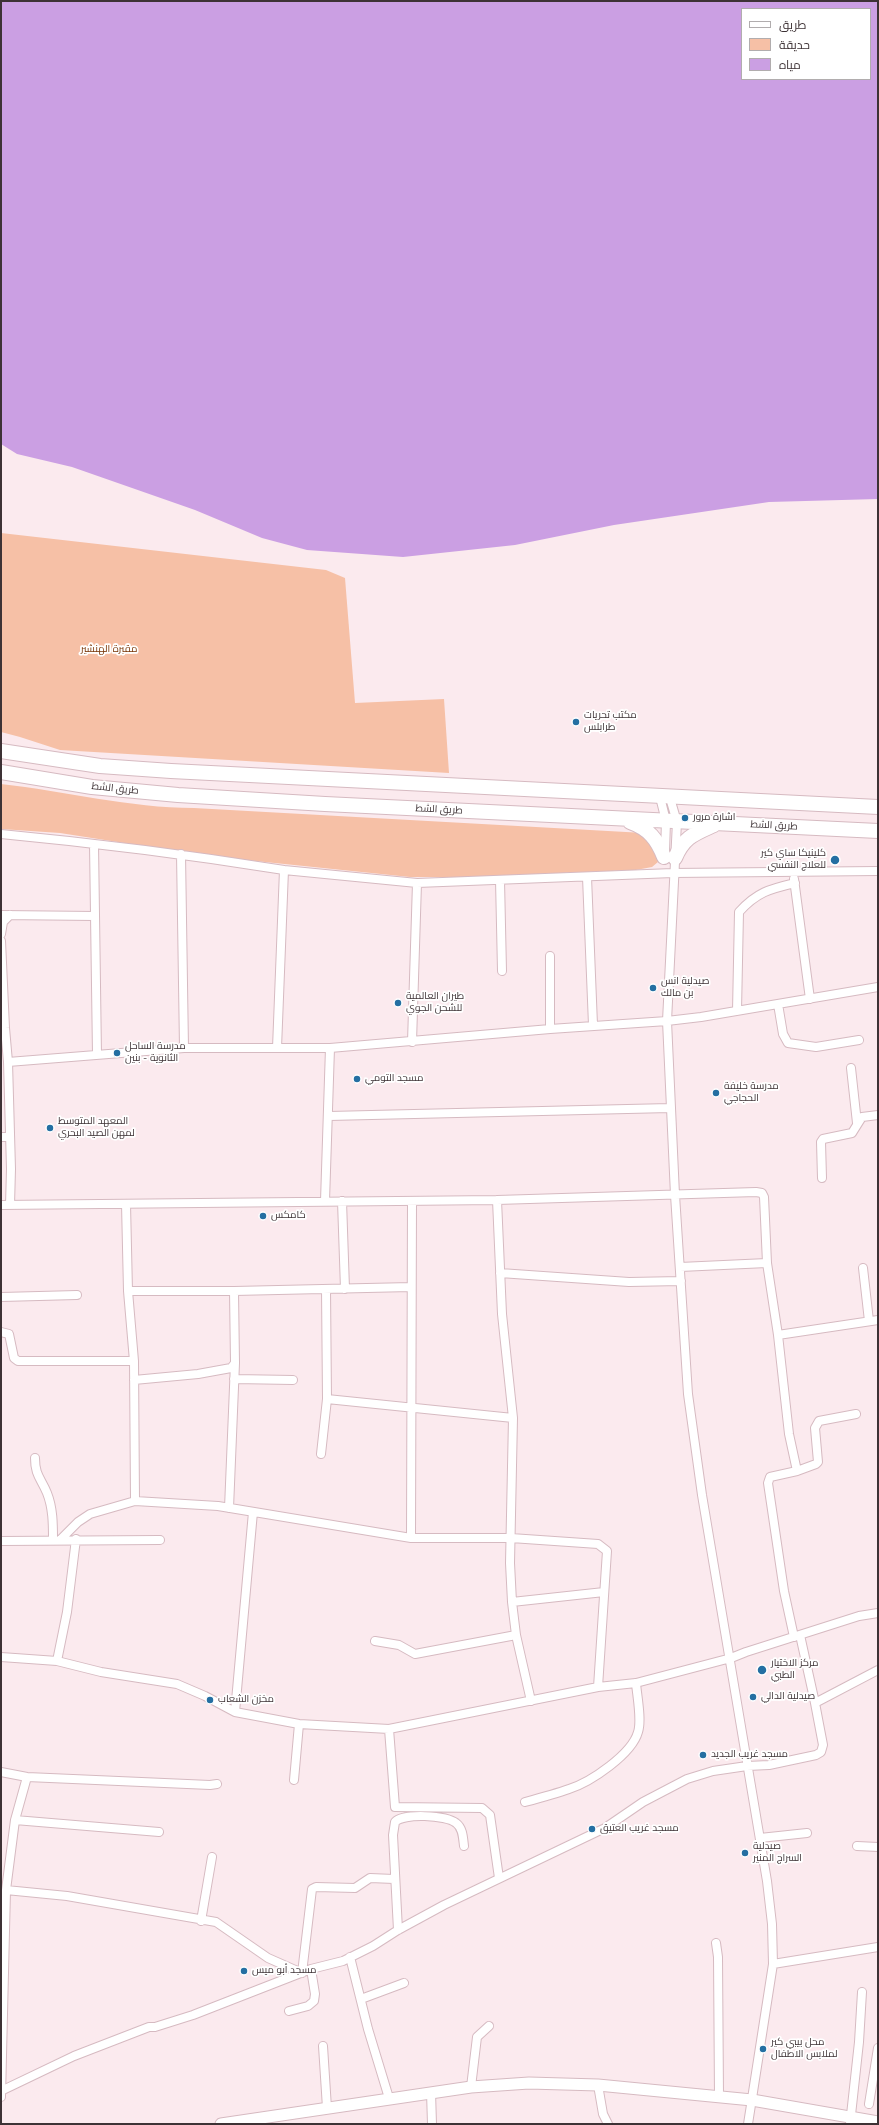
<!DOCTYPE html>
<html>
<head>
<meta charset="utf-8">
<style>
	body { margin:0 }
	#map { position:relative; width:879px; height:2125px; overflow:hidden; background:#fbeaee; font-family:"Nunito Sans",Cairo,sans-serif }
	canvas { display:block }
	.frame { position:absolute; inset:0; border:2px solid #3d3235; pointer-events:none }
	.legend { position:absolute; left:741px; top:8px; width:130px; height:72px; box-sizing:border-box; background:#fff; border:1px solid #b1adae; margin:0; padding:5px 7px; list-style:none; font-size:12px; color:#3d3235 }
	.legend li { display:flex; align-items:center; gap:8px; height:20px }
	.legend b { width:20px; border:1px solid #b1adae }
</style>
</head>
<body>
<div id="map">
<canvas width="879" height="2125"></canvas>
<div class="frame"></div>
<ul class="legend">
<li><b style="height:5px;background:#fff"></b>طريق</li>
<li><b style="height:11px;background:#f6c0a6"></b>حديقة</li>
<li><b style="height:11px;background:#cb9fe3"></b>مياه</li>
</ul>
</div>
<script>
const ctx = document.querySelector('canvas').getContext('2d');
ctx.lineJoin = 'round';
function fillPath(path, color) {
  ctx.fillStyle = color;
  ctx.fill(path, 'evenodd');
}
function strokePath(path, color, width, dash) {
  ctx.strokeStyle = color;
  ctx.lineWidth = width;
  ctx.lineCap = dash ? 'butt' : 'round';
  ctx.setLineDash(dash || []);
  ctx.stroke(path);
}
function drawText(font, color, halo, rows, align = 'center') {
  ctx.font = font + ' "Nunito Sans",Cairo,sans-serif';
  ctx.lineWidth = 3.5;
  ctx.setLineDash([]);
  ctx.textBaseline = 'middle';
  ctx.strokeStyle = halo;
  ctx.fillStyle = color;
  for (const [text, x, y, turn = 0] of rows) {
    ctx.save();
    ctx.translate(x, y);
    ctx.rotate((+turn || 0) * Math.PI / 180);
    ctx.textAlign = isNaN(turn) ? turn : align;
    if (halo) ctx.strokeText(text, 0, 0);
    ctx.fillText(text, 0, 0);
    ctx.restore();
  }
}
const green = new Path2D(`
	M1,533L326,570L345,578L355,703L444,699L449,773L60,750L20,737L1,732Z
	M1,784C65,791 130,808 194,808L644,833L657,853L658,862L652,867L636,870L462,877H410L207,856L60,833L1,829Z`);
const water = new Path2D(`
	M1,1H878V499L769,502L614,525L515,545L403,557L307,550L262,538L195,510L72,467L17,454L1,444ZM742,9H870V79H742Z`);
const street = new Path2D(`
	M660,797L666,821L665,852
	M670,798L677,822L667,1021L675,1195L688,1394L702,1495L767,1881L772,1924L773,1964L748,2124
	M1,834C96,843 190,855 284,870
	M94,844L97,1055
	M181,854L184,1048
	M587,877L593,1025
	M794,879L810,999
	M500,880L502,971
	M1,915L95,916
	M1,934L3,922L10,915
	M1,941L5,1028L8,1062
	M778,1004L783,1034L788,1043L816,1047L859,1040
	M737,1011L739,912C757,892 770,889 795,883
	M550,1029V956
	M412,1042L417,883
	M277,1048L284,870L417,883L673,873L878,871
	M851,1068L857,1123
	M329,1116L670,1108
	M1,1137H10
	M822,1178L821,1142L823,1139L852,1133L862,1117L878,1115
	M497,1200L502,1314L513,1418L510,1563L512,1602L516,1635L531,1701
	M325,1201L330,1048
	M342,1201L345,1289
	M126,1204L128,1291L134,1361L135,1501
	M1,1205L497,1200L756,1192L762,1193L764,1197L767,1263L778,1335L878,1320
	M10,1205L11,1169L8,1062L184,1048H330L550,1029L667,1021L701,1017L878,987
	M680,1267L767,1263
	M863,1268L869,1321
	M500,1273L629,1282L681,1281
	M326,1289L327,1399L513,1418
	M128,1291H234
	M1,1297L77,1295
	M1,1332L9,1334L14,1358L18,1361H134
	M778,1335L789,1434L797,1471L816,1464L818,1462L815,1428L819,1421L856,1414
	M234,1379L293,1380
	M134,1380L198,1374L231,1368L235,1363L234,1291L411,1287
	M321,1454L327,1399
	M35,1458C35,1476 41,1478 47,1493C53,1508 53,1524 53,1540
	M229,1508L235,1363
	M411,1538L412,1201
	M60,1540L78,1522L90,1514L135,1501L218,1506L411,1538H511L598,1544L607,1551L598,1687
	M1,1541L160,1540
	M512,1602L604,1592
	M800,1635L815,1703L878,1670
	M794,1637L784,1591L768,1483L770,1477L797,1471
	M375,1641L399,1645L415,1654L516,1635
	M1,1657L57,1661L101,1672L177,1684L205,1696L235,1712L299,1724L389,1729L598,1687L636,1683L731,1658L746,1652L859,1616L878,1613
	M57,1661L67,1612L76,1539
	M235,1712L253,1512
	M389,1729L395,1807L482,1808L490,1815L499,1878
	M1,1772L27,1777L210,1785L217,1784
	M294,1780L299,1724
	M525,1802C540,1798 555,1794 569,1789C591,1782 632,1754 638,1732C642,1720 637,1696 636,1683
	M15,1820L159,1832
	M760,1838L807,1833
	M857,1846L878,1847
	M6,1890L67,1896L216,1922L268,1958L302,1973
	M201,1921L212,1857
	M398,1930L393,1835L395,1822C403,1813 446,1815 456,1823C463,1828 463,1838 464,1846
	M716,1943L718,1957L719,2097
	M350,1957L368,2029L389,2098
	M773,1964L878,1947
	M302,1973L312,1889L316,1887L355,1888L370,1878L394,1879
	M361,1999L404,1983
	M289,2011L308,2006L314,2001L315,1994L311,1969
	M323,2046L327,2108
	M598,2085L603,2114L608,2124
	M471,2087L477,2037L489,2026
	M1,2091L74,2056L149,2027H155L193,2015L311,1969L343,1961L373,1946L398,1930L444,1905L605,1828L643,1802L687,1779L713,1771L747,1766L769,1765L816,1755L821,1752L823,1745L815,1703
	M431,2092L432,2124
	M1,2097L6,1890L15,1820L27,1777
	M869,2104L878,2048
	M850,2124L859,2042L862,1992`);
const secondary = new Path2D(`
	M221,2124L471,2087L529,2083L598,2085L752,2100L878,2122`);
const highway = new Path2D(`
	M1,751L100,766L171,771L878,807
	M1,772L92,787L178,795L325,804L878,831
	M630,822C649,829 657,839 664,857
	M675,858C684,837 694,834 714,825`);
const markers = [
	[576,722,4,"#246fa2"],
	[685,818,4,"#246fa2"],
	[835,860,5,"#246fa2"],
	[653,988,4,"#246fa2"],
	[398,1003,4,"#246fa2"],
	[117,1053,4,"#246fa2"],
	[357,1079,4,"#246fa2"],
	[716,1093,4,"#246fa2"],
	[50,1128,4,"#246fa2"],
	[263,1216,4,"#246fa2"],
	[762,1670,5,"#246fa2"],
	[753,1697,4,"#246fa2"],
	[210,1700,4,"#246fa2"],
	[703,1755,4,"#246fa2"],
	[592,1829,4,"#246fa2"],
	[745,1853,4,"#246fa2"],
	[244,1971,4,"#246fa2"],
	[763,2049,4,"#246fa2"]
];
const parkNames = [
	["مقبرة الهنشير",109,650]
];
const poiNames = [
	["مكتب تحريات",584,716],
	["طرابلس",584,728],
	["اشارة مرور",693,818],
	["كلينيكا ساي كير",826,854,"right"],
	["للعلاج النفسي",826,866,"right"],
	["صيدلية انس",661,982],
	["بن مالك",661,994],
	["طيران العالمية",406,997],
	["للشحن الجوي",406,1009],
	["مدرسة الساحل",125,1047],
	["الثانوية - بنين",125,1059],
	["مسجد التومي",365,1079],
	["مدرسة خليفة",724,1087],
	["الحجاجي",724,1099],
	["المعهد المتوسط",58,1122],
	["لمهن الصيد البحري",58,1134],
	["كامكس",271,1216],
	["مركز الاختيار",771,1664],
	["الطبي",771,1676],
	["صيدلية الدالي",761,1697],
	["مخزن الشعاب",218,1700],
	["مسجد غريب الجديد",711,1755],
	["مسجد غريب العتيق",600,1829],
	["صيدلية",753,1847],
	["السراج المنير",753,1859],
	["مسجد أبو ميس",252,1971],
	["محل بيبي كير",771,2043],
	["لملابس الاطفال",771,2055]
];
const streetNames = [
	["طريق الشط",115,789,6],
	["طريق الشط",439,810,3],
	["طريق الشط",774,826,3]
];
fillPath(green, '#f6c0a6');
fillPath(water, '#cb9fe3');
strokePath(street, '#d6bac1', 10);
strokePath(secondary, '#d6bac1', 13);
strokePath(highway, '#d6bac1', 16);
strokePath(street, '#fff', 8);
strokePath(secondary, '#fff', 11);
strokePath(highway, '#fff', 14);
for (const [x, y, r, color] of markers) {
  const dot = new Path2D();
  dot.arc(x, y, r, 0, 2 * Math.PI);
  ctx.fillStyle = color;
  ctx.fill(dot);
  strokePath(dot, '#fff', 1.5);
}
drawText('10px', '#763202', '#fff', parkNames);
drawText('10px', '#3d3235', '#fff', poiNames, 'left');
drawText('10px', '#3d3235', '#fff', streetNames);
</script>
</body>
</html>
